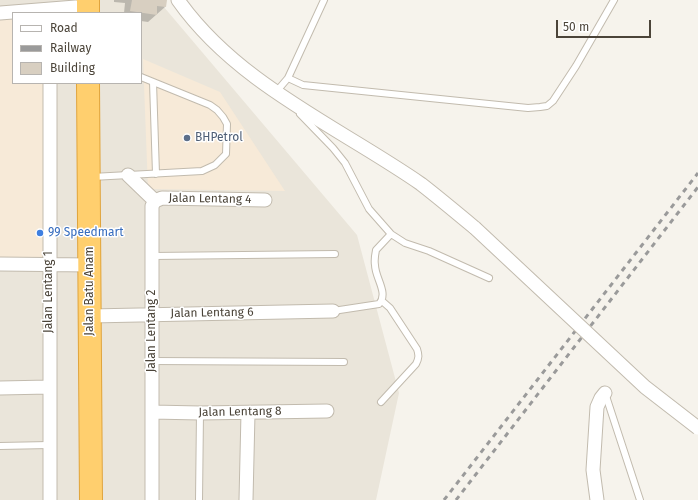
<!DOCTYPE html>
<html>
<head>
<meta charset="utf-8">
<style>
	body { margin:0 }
	#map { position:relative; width:698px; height:500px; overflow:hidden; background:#f6f3ec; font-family:"Fira Sans",sans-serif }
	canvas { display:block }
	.legend { position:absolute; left:12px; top:12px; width:130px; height:72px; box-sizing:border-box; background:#fff; border:1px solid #b7b4b0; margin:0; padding:5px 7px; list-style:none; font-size:12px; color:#4b4439 }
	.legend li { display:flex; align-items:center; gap:8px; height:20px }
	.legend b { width:20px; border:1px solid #b7b4b0 }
	.scale { position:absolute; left:556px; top:20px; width:95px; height:18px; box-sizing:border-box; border:2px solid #4b4439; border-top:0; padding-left:5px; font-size:12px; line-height:14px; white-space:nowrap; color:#4b4439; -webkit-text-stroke:3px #fff; paint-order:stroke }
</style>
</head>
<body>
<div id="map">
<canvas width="698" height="500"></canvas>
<ul class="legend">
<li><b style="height:5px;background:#fff"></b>Road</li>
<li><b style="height:5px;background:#9a9a9a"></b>Railway</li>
<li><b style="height:11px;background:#d8cfc1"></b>Building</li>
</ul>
<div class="scale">50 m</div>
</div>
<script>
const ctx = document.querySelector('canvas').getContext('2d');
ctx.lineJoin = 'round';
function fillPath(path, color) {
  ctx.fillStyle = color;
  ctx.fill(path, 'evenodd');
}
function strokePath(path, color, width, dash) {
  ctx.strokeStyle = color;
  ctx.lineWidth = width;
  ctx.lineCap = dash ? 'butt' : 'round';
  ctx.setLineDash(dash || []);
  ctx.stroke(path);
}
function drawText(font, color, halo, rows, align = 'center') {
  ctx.font = font + ' "Fira Sans",sans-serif';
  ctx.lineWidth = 3;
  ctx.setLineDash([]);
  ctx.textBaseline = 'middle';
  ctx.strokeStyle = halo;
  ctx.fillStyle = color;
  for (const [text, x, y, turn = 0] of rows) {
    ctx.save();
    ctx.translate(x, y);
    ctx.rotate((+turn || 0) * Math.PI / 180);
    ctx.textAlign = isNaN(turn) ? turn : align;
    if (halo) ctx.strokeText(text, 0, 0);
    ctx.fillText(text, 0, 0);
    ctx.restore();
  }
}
const residential = new Path2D(`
	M0,0H158L357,235L399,393L376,500H0ZM13,13H141V83H13Z`);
const commercial = new Path2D(`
	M13,17V83H55L54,269L0,268V19Z
	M143,59L220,92L285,191L148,189Z`);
const shadow = new Path2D(`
	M114,0H166L165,7L148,22L141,21V13H124L125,3L114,2Z`);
const building = new Path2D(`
	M132,0H167L166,7L157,6V15L130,11Z`);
const lane = new Path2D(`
	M288,78L324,0
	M153,82L156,174
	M276,92L288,78L303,85L528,108L540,107L547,106L553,101L576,66L614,0
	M300,114L333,148L345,163L369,209L391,234L405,243L429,251L489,278
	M92,177L202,171L215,165L226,154L227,124L223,117L217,110L210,105L141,77
	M153,256L335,254
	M333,311L379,304C389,293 375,278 375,265C374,260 375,255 376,250L391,234
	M152,361L344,362
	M605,393L640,500
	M381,402L416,364C419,358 419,355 417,349L390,308L382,301
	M0,446L49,445
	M199,500L200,413`);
const street = new Path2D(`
	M178,0C237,84 339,127 421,184C439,198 457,213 475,228
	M0,13L88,6
	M128,175L155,201L152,206V500
	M155,201L162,198L265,200
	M0,264L90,265
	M91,316L333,311
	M0,388L49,387
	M152,412L200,413L327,411
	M50,500V83
	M246,500L248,413
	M597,500L593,470L597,407L601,398L605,393`);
const highway = new Path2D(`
	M88,0V13
	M88,83L91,500`);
const rail = new Path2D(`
	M444,500L698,173
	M456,500L698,187`);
const streetBridge = new Path2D(`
	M475,228L645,387L698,428`);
const markers = [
	[187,138,4,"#5c6f8a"],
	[40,233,4,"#3f7fe0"]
];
const serviceNames = [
	["BHPetrol",195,138]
];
const streetNames = [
	["Jalan Lentang 4",210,199,1],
	["Jalan Batu Anam",90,291,-90],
	["Jalan Lentang 1",49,292,-90],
	["Jalan Lentang 6",212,313,-1],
	["Jalan Lentang 2",152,331,-90],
	["Jalan Lentang 8",240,412,-1]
];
const shopNames = [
	["99 Speedmart",48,233]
];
fillPath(residential, '#eae5da');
fillPath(commercial, '#f7ead8');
fillPath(shadow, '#0003');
fillPath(building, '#d8cfc1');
strokePath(lane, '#c2bbae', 8);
strokePath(street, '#c2bbae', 15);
strokePath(highway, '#e0a43c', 24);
strokePath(lane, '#fff', 6);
strokePath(street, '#fff', 13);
strokePath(highway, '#ffcf6e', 22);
strokePath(rail, '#9a9a9a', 3, [5, 5]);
strokePath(streetBridge, '#c2bbae', 15, []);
strokePath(streetBridge, '#fff', 13);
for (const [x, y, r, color] of markers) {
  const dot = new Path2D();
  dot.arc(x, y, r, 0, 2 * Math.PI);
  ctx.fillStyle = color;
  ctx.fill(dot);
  strokePath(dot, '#fff', 1.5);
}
drawText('12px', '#4e5e75', '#fff', serviceNames, 'left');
drawText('12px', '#4b4439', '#fff', streetNames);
drawText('12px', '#366cbe', '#fff', shopNames, 'left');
</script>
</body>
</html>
